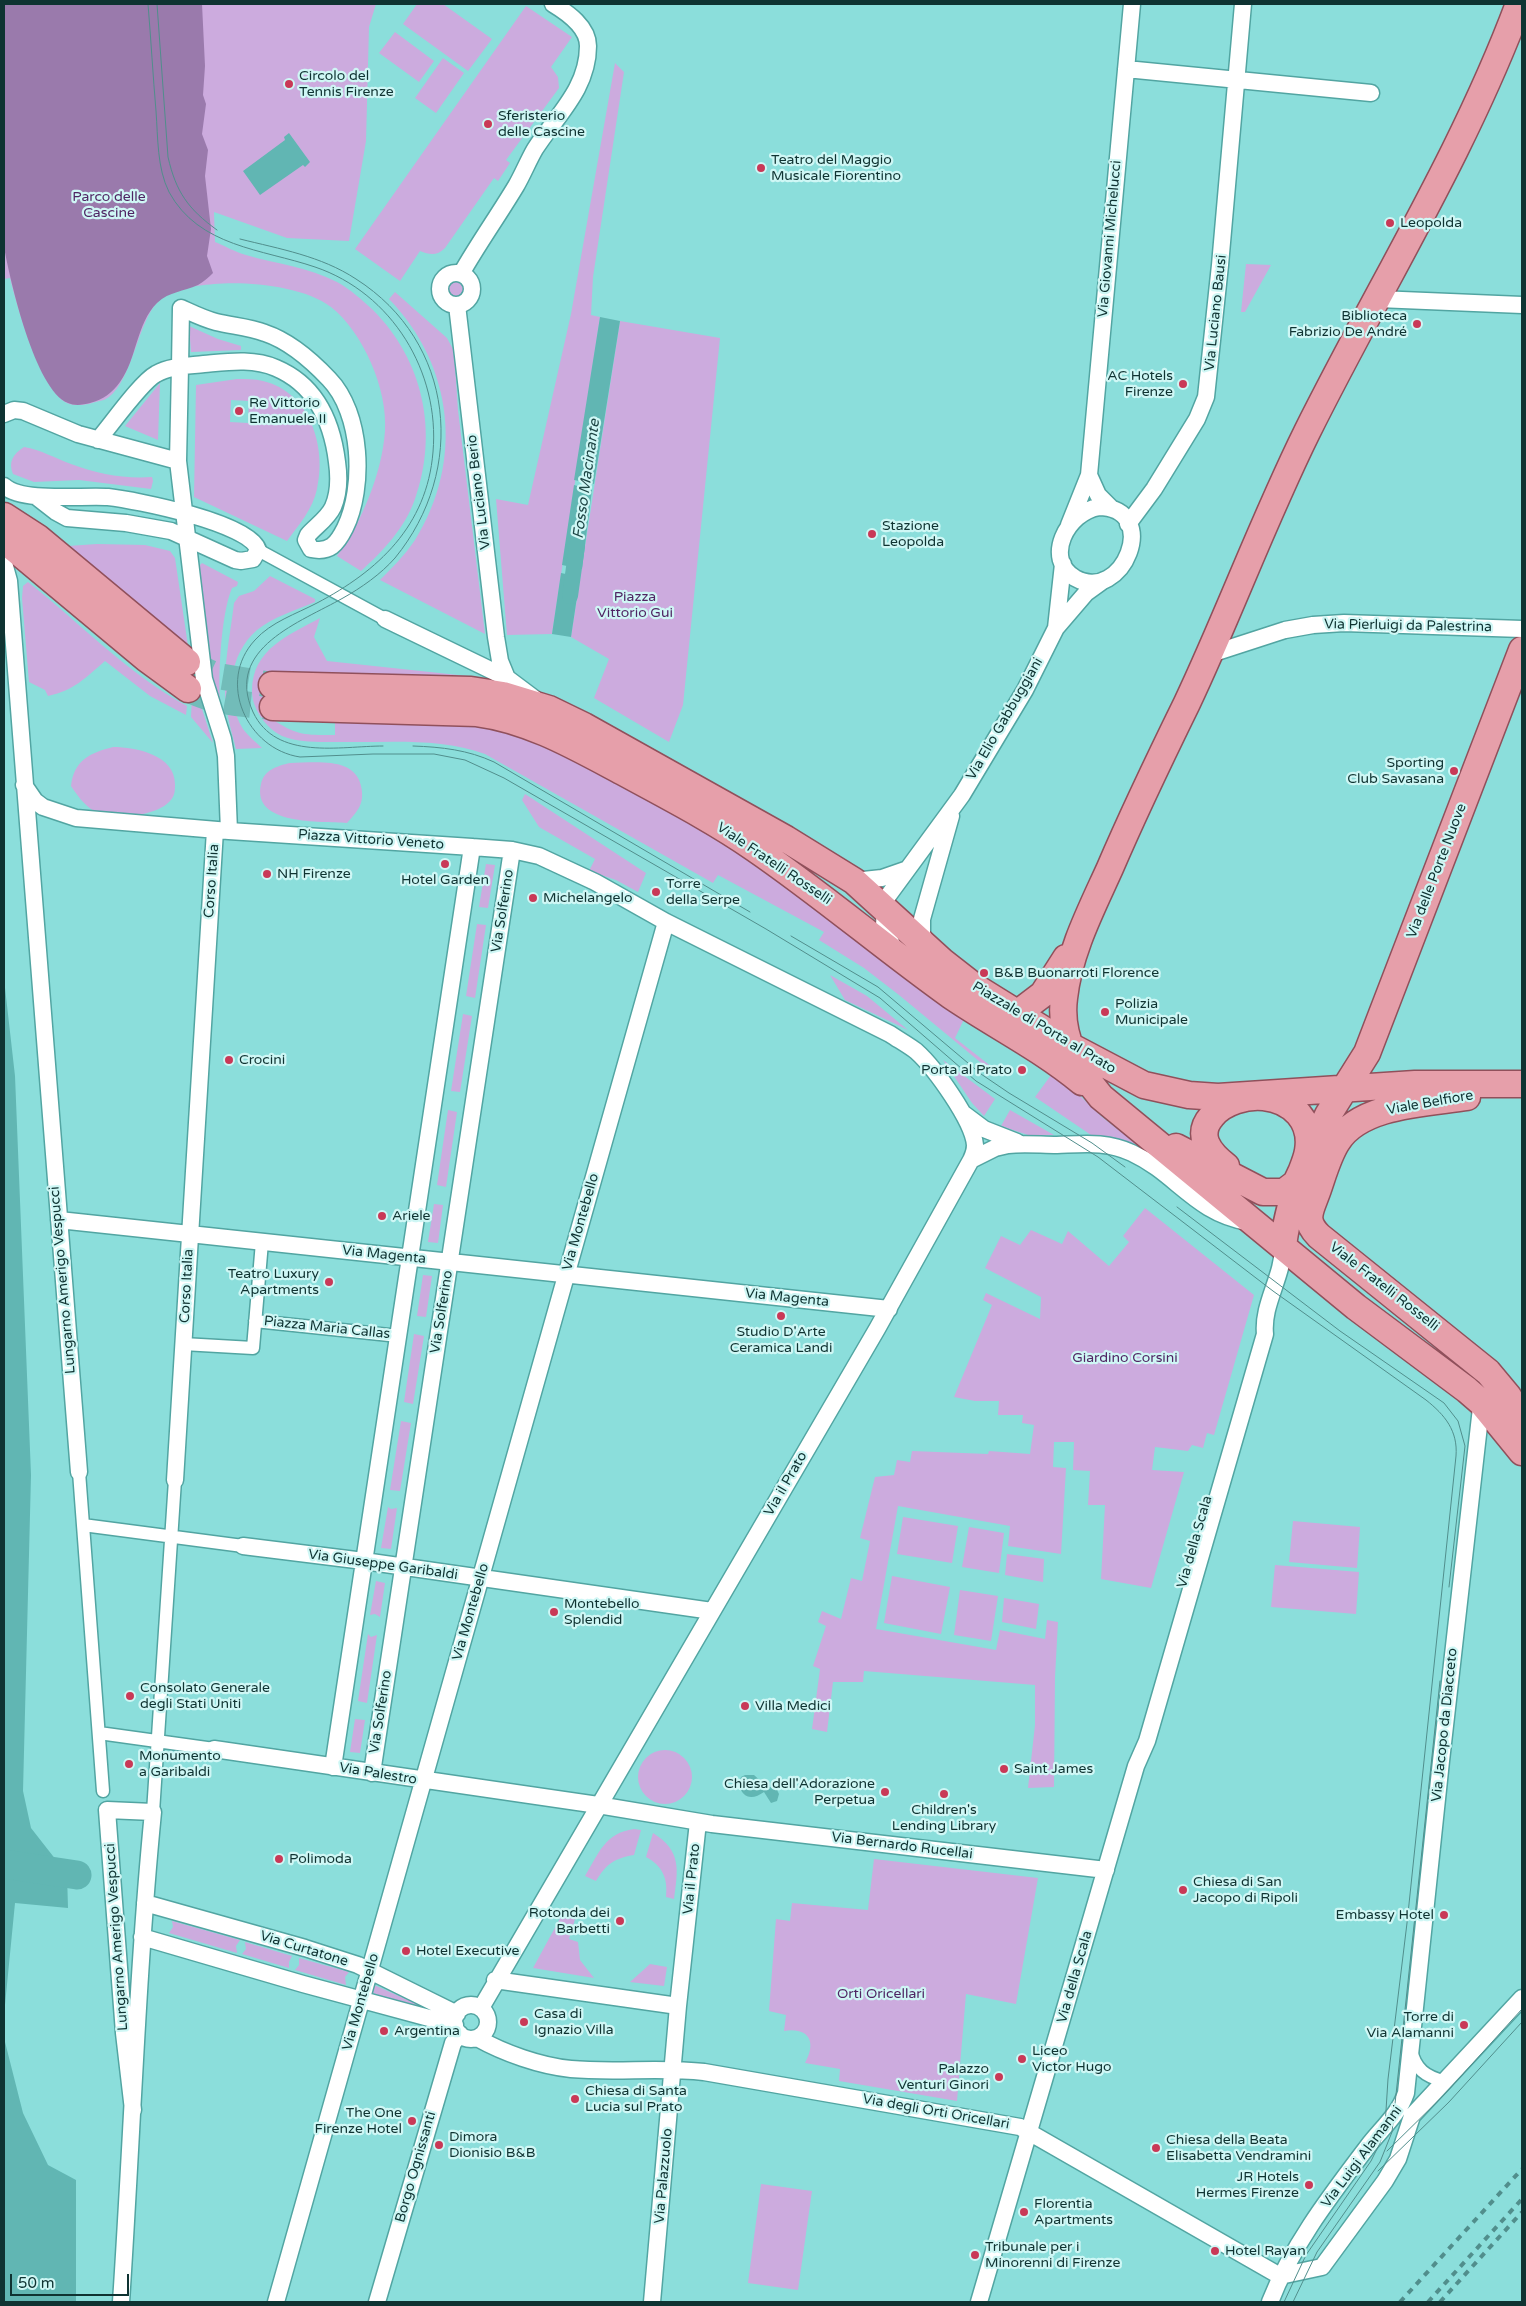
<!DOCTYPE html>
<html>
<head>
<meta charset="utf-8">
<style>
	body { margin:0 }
	#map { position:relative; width:1526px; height:2306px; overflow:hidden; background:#8bdedb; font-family:"Varela Round",sans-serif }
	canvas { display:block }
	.frame { position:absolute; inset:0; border:5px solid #0f3332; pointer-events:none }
	.scale { position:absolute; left:10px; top:2274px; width:119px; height:22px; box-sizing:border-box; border:2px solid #0f3332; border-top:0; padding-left:6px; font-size:15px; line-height:18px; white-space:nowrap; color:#0f3332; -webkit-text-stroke:4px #cff7f5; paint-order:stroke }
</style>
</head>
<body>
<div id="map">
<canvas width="1526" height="2306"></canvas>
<div class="frame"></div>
<div class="scale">50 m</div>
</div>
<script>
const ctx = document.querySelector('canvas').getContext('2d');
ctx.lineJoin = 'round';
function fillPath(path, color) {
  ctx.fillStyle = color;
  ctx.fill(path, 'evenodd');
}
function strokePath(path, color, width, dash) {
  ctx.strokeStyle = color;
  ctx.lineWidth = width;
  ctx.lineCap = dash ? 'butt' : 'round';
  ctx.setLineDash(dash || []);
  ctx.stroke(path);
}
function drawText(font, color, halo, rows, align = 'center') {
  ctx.font = font + ' "Varela Round",sans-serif';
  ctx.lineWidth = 4.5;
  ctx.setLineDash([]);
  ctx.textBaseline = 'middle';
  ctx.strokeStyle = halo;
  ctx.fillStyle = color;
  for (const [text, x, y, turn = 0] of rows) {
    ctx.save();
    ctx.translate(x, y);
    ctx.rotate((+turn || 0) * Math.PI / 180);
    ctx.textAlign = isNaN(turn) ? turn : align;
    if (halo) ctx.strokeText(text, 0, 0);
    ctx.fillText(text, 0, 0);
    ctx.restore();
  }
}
const green = new Path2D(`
	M4,4H376L369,27L366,141L349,241L287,238L214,212L215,242C225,246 235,252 246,255C277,264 308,267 337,282C350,289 362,300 373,310C423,360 439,432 415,499C405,528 383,551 361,571L337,556C362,522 382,473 385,431C388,390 363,332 331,307C304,286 247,281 214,284C193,286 170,288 155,305C137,327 130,388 104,400C99,401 94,402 89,404C83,405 73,406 67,403C40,390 17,306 10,278L4,279Z
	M417,4H443L492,39L468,71L403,24Z
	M526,6L572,37L551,67L558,77L559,88L506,160L510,163L498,181L494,178L445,248C437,256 430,255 420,251L400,281L355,249Z
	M395,32L434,61L419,82L379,53Z
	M443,58L464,73L436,113L415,98Z
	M615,63L624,72L593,277L591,315L600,317L552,634L507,635L496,499L528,505L571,314Z
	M1246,264L1271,265L1245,312H1241Z
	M443 289a13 13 0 1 1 26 0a13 13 0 1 1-26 0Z
	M395,292L447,338L454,351L458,410L485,634L380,580C392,568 405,555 415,540C464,462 454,366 389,299Z
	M620,321L720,338L683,705L669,742L594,698L609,659L571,637Z
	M189,326L218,339L241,346V350L191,352Z
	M237,379C246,379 255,379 263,381C310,392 327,447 317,489C313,509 298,526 287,541L194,497L196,385ZM231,400L249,401L248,423L230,422Z
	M160,383L158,440L125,426Z
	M24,447C41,450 55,458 71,464C98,474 124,479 152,477L153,481L151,489L79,480L34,482L13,474C8,462 13,454 24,447Z
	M97,544L145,545L170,551L175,558L188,646L68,546Z
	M202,563L238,582L237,586L232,588C221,613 217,682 221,709L213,695L199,566Z
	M270,576L315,599V602C296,610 273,617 257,630C229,654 224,698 243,729C248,736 256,742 262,748L236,749C233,737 229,724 227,711C221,676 230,638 234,603L239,596L254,591Z
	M28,582C81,624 128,674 187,706L186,715L150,696L105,661C85,678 75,690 48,696L45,690L29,682L22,598L23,586Z
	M320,618L314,637L327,661L477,677L273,671L272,719C297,736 306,735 335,735V720L477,725L505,732L563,754L734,848L966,1015L955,1038L997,1071V1076L899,995L864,968L819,940L824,932L718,875L713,883L485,754C439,737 387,743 338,742C320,742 299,743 282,736C266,728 252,709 252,691C252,649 289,635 320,618Z
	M192,696L200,703L213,743L191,717Z
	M113,747C136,747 175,755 175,784C175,790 175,796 170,801C156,817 112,820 94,811C84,805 77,795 71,786C74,760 90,753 113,747Z
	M290,763C313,763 355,756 361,786C365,803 358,811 347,823C322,821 251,826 261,784C264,770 277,766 290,763Z
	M525,794L646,873L638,892L616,880L589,871L595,859L539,827L522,800Z
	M486,864L495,865L488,908L479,907Z
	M477,924L486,925L475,998L466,996Z
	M830,975L867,996L908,1030L845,1000Z
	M463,1014L472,1016L460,1092L451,1091Z
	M943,1060L995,1099L984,1116L972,1103Z
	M1054,1071L1102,1117L1173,1172L1127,1144L1091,1135L1035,1097Z
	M448,1110L457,1112L446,1187L437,1185Z
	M1010,1110L1054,1135H1028L1001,1126Z
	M434,1204L443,1205L438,1243L428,1242Z
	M1145,1208L1254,1295L1214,1435L1207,1433L1203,1448L1192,1445L1188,1451L1155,1447L1152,1470L1184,1472L1151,1588L1101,1579L1105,1505H1088L1090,1471L1073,1470L1074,1442H1054L1053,1467L1066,1468L1061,1554L1008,1546L1010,1526L898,1506L876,1629L996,1650L1000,1630L1045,1639L1047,1620L1058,1622L1055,1677L1054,1787L1028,1788L1035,1725V1685L864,1671L863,1682H833L827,1732L812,1729L820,1669L813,1666L826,1626L818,1622L822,1611L841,1619L851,1578L862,1581L870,1541L860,1538L875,1477L894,1475L897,1460L910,1462L912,1451L988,1454L989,1451L1030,1454L1034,1425L1022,1423L1023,1415H998L999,1401H975L954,1397L992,1305L983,1300L986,1293L1040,1319L1041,1297L985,1268L1001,1236L1020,1245L1031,1230L1062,1244L1068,1231L1109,1266L1129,1242L1123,1236Z
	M423,1275L432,1276L426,1317L417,1316Z
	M414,1334L424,1336L413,1404L404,1402Z
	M401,1421L411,1423L400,1491L390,1490Z
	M388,1507L391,1509L397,1508L391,1549L381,1548Z
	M903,1517L958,1526L952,1563L897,1554Z
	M1293,1521L1360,1527L1357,1568L1289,1562Z
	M969,1527L1004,1533L999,1573L962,1567Z
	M1007,1554L1044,1559L1043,1582L1005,1575Z
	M1275,1565L1359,1572L1356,1614L1271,1607Z
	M892,1576L950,1587L941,1634L884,1623Z
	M376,1581L385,1583L380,1617L375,1614L370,1615Z
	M960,1590L998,1596L991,1641L954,1635Z
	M1004,1598L1039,1604L1036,1629L1002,1622Z
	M368,1634L371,1637L377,1635L367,1703L358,1701Z
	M355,1719L365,1720L360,1753L350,1752Z
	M638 1777a27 27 0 1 1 54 0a27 27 0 1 1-54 0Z
	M634,1829L641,1830L634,1855C615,1858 606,1864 596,1881L585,1876C599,1853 605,1833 634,1829Z
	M653,1833C682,1851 678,1870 674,1899L666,1897C668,1879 663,1866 646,1857Z
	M874,1859L1038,1878L1016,2004L966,1994L957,2101L839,2081L840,2069L805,2063C817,2042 809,2027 784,2031L786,2015L769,2011L776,1919L790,1921L792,1903L868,1910Z
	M563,1913L576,1916L569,1939L578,1942L580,1960L594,1978L533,1968Z
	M172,1921L240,1940L236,1946L237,1953L169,1933L173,1927Z
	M245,1942L292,1956L289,1962V1968L242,1954L246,1949Z
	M299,1958L349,1972L345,1977L346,1985L295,1970L299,1965Z
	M650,1964L667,1967L664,1986L630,1982Z
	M374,1985L433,2011L432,2014L373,1993Z
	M761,2184L812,2191L798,2290L748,2283Z`);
const forest = new Path2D(`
	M4,4H202L205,66L203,95L206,104L202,134L208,150L205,176L211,229L207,256L213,273C209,277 203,282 198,285C183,292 170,291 157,303C136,324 137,359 120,382C111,394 104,399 90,403C83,405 74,406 68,403C35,390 10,280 4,247Z`);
const water = new Path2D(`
	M289,133L310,162L305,167L303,165L260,195L243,171L285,140L284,137Z
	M600,317L620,321L594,484L574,480Z
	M574,485L592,490L582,569L562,565Z
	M561,573L580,577L571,637L552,634Z
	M4,979L15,1076L31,1475L23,1791L31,1828L67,1874L68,1908L15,1903L4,2015Z
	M745,1775H754L765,1785L777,1790L779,1794L777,1801L771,1803L764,1792C753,1800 742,1799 739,1784L741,1777Z
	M4,2038L23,2113L48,2165L76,2180V2302H4Z`);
const canal = new Path2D(`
	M570,596L577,546`);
const river = new Path2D(`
	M4,1864L77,1875`);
const primaryTunnel = new Path2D(`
	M187,662L217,676L272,685
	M188,689C214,703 244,704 273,707`);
const pedestrian = new Path2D(`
	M258,550L385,619
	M255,1321L399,1336
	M183,1344L253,1348L262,1242
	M79,1472L103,1791
	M83,1525L243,1546
	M99,1733L214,1749
	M153,1812L175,1480
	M1411,2050C1415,2069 1426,2077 1444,2081`);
const minor = new Path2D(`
	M1126,69L1371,93
	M440 289a16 16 0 1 1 32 0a16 16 0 1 1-32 0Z
	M461,274C478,244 498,216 516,186C523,174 528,161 535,149C556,116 588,89 588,46C588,27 568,13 553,4
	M1378,299L1522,305
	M457,305L496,637L500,661L507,678
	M4,414L14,410L23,411L78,434L178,461
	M98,440C111,425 141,382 156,374C170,366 188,366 204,364C227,362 253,358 276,368C316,385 332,421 337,462C339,476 339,493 333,507C328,518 316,526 308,535L306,540L311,549C330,553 337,544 345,528C365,487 362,413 329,379C312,361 289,341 265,333C249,327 232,326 216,322C204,319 192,313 181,308L180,367L178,461L204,679L223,739L226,756L229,831
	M1089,475L1098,495L1111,508
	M4,486C23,503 82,495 108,497C135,500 251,523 258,550L253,559L241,561L235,560L171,531L126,523L67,518L56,512L38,498
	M1099,507C1162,508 1123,605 1075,578C1043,559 1067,512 1099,507Z
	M1128,524L1154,489L1197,419L1206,397L1220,265L1243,4
	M1069,525L1089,475L1132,4
	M4,563L9,581L79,1472
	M385,619L507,678L535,699
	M1056,628L1063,564
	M1208,655L1285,630L1313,625L1344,623L1522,629
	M24,785L35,801L43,807L76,818L229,831L472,847L512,850L539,856L595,882L666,922L890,1034C899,1040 908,1045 916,1051C935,1068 973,1121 975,1145C975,1151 973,1156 971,1160L877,1329L481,2008
	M854,881L882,878L905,870
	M927,944L922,934V919L951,816
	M894,949L884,927L885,900L962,795L1025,690L1056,628L1086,593L1104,580
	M964,1114L984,1129L1017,1142
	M971,1160L995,1148L1008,1145C1024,1143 1041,1145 1057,1145C1084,1144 1107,1141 1132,1153C1177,1174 1195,1213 1248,1222
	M59,1220L889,1309
	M175,1480L215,830
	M243,1546L364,1561L712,1611
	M214,1749L598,1805L712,1824L1106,1870
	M333,1767L472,847
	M372,1773L512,850
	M145,1903L305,1948L358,1965L457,2014
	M142,1937L303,1984L455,2025
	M495,1980L678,2006
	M454 2022a17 17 0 1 1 34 0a17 17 0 1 1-34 0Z
	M477,2038C504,2053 540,2066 571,2069C615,2073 660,2067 704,2072L1020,2127L1280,2276
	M1280,2276L1322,2267L1385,2181L1398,2159L1412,2116L1522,1998
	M121,2302C132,2139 137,1975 153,1812L107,1810L124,2033L133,2110
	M276,2302L666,922
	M377,2302L453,2043L460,2034
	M652,2302L678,2006L698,1822
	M979,2302L1136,1766L1147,1741L1265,1334C1262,1304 1283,1277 1283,1247
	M1270,2302C1292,2245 1331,2195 1368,2146C1381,2129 1399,2114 1406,2093L1441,1761L1482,1399`);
const primary = new Path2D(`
	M1519,4C1463,154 1378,289 1307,432C1263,521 1229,614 1187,703C1160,758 1134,812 1110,868C1091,910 1069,952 1064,998C1059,1036 1077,1069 1101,1097L1356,1307L1467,1390L1482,1403L1522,1452
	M4,516L38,538L187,662
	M4,540L147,659L188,689
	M272,685L471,690L503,695L549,709L584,726L786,839L854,881L943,962L975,987L1070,1046L1144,1085L1189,1095L1218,1097L1415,1084H1522
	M273,707L477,713C530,720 576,747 623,772C667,796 712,819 754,848C821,894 883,947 950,995C994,1025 1041,1048 1082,1082
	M1018,1013L1043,994L1066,958
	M1467,1097C1428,1103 1360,1104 1337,1142C1328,1156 1323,1175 1317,1192C1310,1211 1303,1220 1319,1236L1488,1372L1508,1396L1522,1419
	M1176,1147L1263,1192H1284L1296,1183L1328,1115L1367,1053L1522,650
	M1226,1166C1209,1153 1195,1135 1212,1116C1223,1102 1247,1095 1264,1097C1293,1100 1313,1122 1308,1151C1306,1163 1300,1173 1297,1184C1291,1205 1285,1225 1283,1247`);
const tram = new Path2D(`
	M148,4C151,40 153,76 156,111C158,138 157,168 169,192C199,247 262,249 315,267C392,293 440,372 433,452C427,526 378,571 317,603C296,614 271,622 255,640C216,682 247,749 300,757L373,754H434L465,760L504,778L766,929L880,998L976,1081L1098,1157L1273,1291L1426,1400C1445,1415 1458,1431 1456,1456L1407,1923L1388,2079L1385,2126L1380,2143L1371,2161L1306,2255L1284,2302
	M157,4L168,157C176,192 188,209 217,230
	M240,239C280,249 321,256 356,279C455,342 467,470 395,558C381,574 361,588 343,598C301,622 224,648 253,712C276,761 340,746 383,746
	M413,746C442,747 468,750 494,762L750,912
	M791,936L878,987L981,1074L1009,1093L1092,1143L1125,1167
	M1177,1207L1340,1331L1444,1403L1458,1421L1465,1446L1449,1587
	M1387,2151L1444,2095L1522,2009
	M1378,2171L1449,2102L1522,2022
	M1293,2302L1317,2252L1380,2162L1392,2132L1440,1681`);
const rail = new Path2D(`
	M1400,2302L1522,2169
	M1428,2302L1522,2199
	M1440,2302L1522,2212`);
const markers = [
	[289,84,5,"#c93957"],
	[488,124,5,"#c93957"],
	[761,168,5,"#c93957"],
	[1390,223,5,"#c93957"],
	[1417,324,5,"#c93957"],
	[1183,384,5,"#c93957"],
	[239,411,5,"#c93957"],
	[872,534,5,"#c93957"],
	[1454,771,5,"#c93957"],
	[445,864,5,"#c93957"],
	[267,874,5,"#c93957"],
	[656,892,5,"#c93957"],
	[533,898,5,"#c93957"],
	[984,973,5,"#c93957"],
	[1105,1012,5,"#c93957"],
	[229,1060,5,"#c93957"],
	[1022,1070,5,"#c93957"],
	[382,1216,5,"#c93957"],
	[329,1282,5,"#c93957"],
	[781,1316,5,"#c93957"],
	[554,1612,5,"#c93957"],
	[130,1696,5,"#c93957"],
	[745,1706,5,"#c93957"],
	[129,1764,5,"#c93957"],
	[1004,1769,5,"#c93957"],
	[885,1792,5,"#c93957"],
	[944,1794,5,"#c93957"],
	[279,1859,5,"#c93957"],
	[1183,1890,5,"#c93957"],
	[1444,1915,5,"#c93957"],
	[620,1921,5,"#c93957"],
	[406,1951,5,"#c93957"],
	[524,2022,5,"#c93957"],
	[1464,2025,5,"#c93957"],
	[384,2031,5,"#c93957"],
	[1022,2059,5,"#c93957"],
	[999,2077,5,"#c93957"],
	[575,2099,5,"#c93957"],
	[412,2121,5,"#c93957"],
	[439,2145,5,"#c93957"],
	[1156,2148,5,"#c93957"],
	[1309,2185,5,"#c93957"],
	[1024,2212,5,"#c93957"],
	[1215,2251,5,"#c93957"],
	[975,2255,5,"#c93957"]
];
const poiNames = [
	["Circolo del",299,76],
	["Tennis Firenze",299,92],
	["Sferisterio",498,116],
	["delle Cascine",498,132],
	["Teatro del Maggio",771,160],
	["Musicale Fiorentino",771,176],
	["Leopolda",1400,223],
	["Biblioteca",1407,316,"right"],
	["Fabrizio De André",1407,332,"right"],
	["AC Hotels",1173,376,"right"],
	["Firenze",1173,392,"right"],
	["Re Vittorio",249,403],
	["Emanuele II",249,419],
	["Stazione",882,526],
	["Leopolda",882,542],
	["Sporting",1444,763,"right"],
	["Club Savasana",1444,779,"right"],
	["NH Firenze",277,874],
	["Hotel Garden",445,880,"center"],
	["Torre",666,884],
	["della Serpe",666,900],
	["Michelangelo",543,898],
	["B&B Buonarroti Florence",994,973],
	["Polizia",1115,1004],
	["Municipale",1115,1020],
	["Crocini",239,1060],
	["Porta al Prato",1012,1070,"right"],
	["Ariele",392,1216],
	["Teatro Luxury",319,1274,"right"],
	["Apartments",319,1290,"right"],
	["Studio D'Arte",781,1332,"center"],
	["Ceramica Landi",781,1348,"center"],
	["Montebello",564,1604],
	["Splendid",564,1620],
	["Consolato Generale",140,1688],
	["degli Stati Uniti",140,1704],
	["Villa Medici",755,1706],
	["Monumento",139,1756],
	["a Garibaldi",139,1772],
	["Saint James",1014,1769],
	["Chiesa dell'Adorazione",875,1784,"right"],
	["Perpetua",875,1800,"right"],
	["Children's",944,1810,"center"],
	["Lending Library",944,1826,"center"],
	["Polimoda",289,1859],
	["Chiesa di San",1193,1882],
	["Jacopo di Ripoli",1193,1898],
	["Rotonda dei",610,1913,"right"],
	["Barbetti",610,1929,"right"],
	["Embassy Hotel",1434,1915,"right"],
	["Hotel Executive",416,1951],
	["Casa di",534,2014],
	["Ignazio Villa",534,2030],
	["Torre di",1454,2017,"right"],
	["Via Alamanni",1454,2033,"right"],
	["Argentina",394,2031],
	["Liceo",1032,2051],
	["Victor Hugo",1032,2067],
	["Palazzo",989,2069,"right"],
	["Venturi Ginori",989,2085,"right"],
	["Chiesa di Santa",585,2091],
	["Lucia sul Prato",585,2107],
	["The One",402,2113,"right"],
	["Firenze Hotel",402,2129,"right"],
	["Dimora",449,2137],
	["Dionisio B&B",449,2153],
	["Chiesa della Beata",1166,2140],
	["Elisabetta Vendramini",1166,2156],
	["JR Hotels",1299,2177,"right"],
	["Hermes Firenze",1299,2193,"right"],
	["Florentia",1034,2204],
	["Apartments",1034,2220],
	["Tribunale per i",985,2247],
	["Minorenni di Firenze",985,2263],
	["Hotel Rayan",1225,2251]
];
const parkNames = [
	["Parco delle",109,197],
	["Cascine",109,213],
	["Piazza",635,597],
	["Vittorio Gui",635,613],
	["Giardino Corsini",1125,1358],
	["Orti Oricellari",881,1994]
];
const streetNames = [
	["Via Giovanni Michelucci",1110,239,-85],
	["Via Luciano Bausi",1216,313,-84],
	["Via Luciano Berio",479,492,-97],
	["Via Pierluigi da Palestrina",1408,626,1],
	["Via Elio Gabbuggiani",1005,719,-60],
	["Piazza Vittorio Veneto",371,840,4],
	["Viale Fratelli Rosselli",774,864,34],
	["Via delle Porte Nuove",1437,871,-69],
	["Corso Italia",212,881,-86],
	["Via Solferino",503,911,-81],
	["Piazzale di Porta al Prato",1044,1028,31],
	["Viale Belfiore",1430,1103,-10],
	["Via Montebello",581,1222,-74],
	["Via Magenta",384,1255,6],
	["Lungarno Amerigo Vespucci",63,1280,-95],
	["Corso Italia",187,1286,-87],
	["Viale Fratelli Rosselli",1384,1287,38],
	["Via Magenta",787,1298,6],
	["Via Solferino",442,1312,-81],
	["Piazza Maria Callas",327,1328,6],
	["Via il Prato",786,1484,-60],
	["Via della Scala",1195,1542,-74],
	["Via Giuseppe Garibaldi",383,1565,8],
	["Via Montebello",471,1612,-74],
	["Via Solferino",381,1712,-81],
	["Via Jacopo da Diacceto",1445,1725,-84],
	["Via Palestro",378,1774,9],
	["Via Bernardo Rucellai",902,1846,7],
	["Via il Prato",692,1879,-84],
	["Lungarno Amerigo Vespucci",117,1937,-94],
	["Via Curtatone",304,1949,17],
	["Via della Scala",1075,1977,-74],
	["Via Montebello",361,2002,-74],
	["Via degli Orti Oricellari",936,2112,10],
	["Via Luigi Alamanni",1362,2157,-53],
	["Borgo Ognissanti",416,2167,-74],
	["Via Palazzuolo",664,2176,-85]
];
const waterNames = [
	["Fosso Macinante",587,479,-82]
];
fillPath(green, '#ccabde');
fillPath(forest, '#9a7aac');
fillPath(water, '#61b6b3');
strokePath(canal, '#61b6b3', 16);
strokePath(river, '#61b6b3', 29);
strokePath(primaryTunnel, '#72bcb9', 26, [26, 13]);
strokePath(pedestrian, '#52a5a2', 15);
strokePath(minor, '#52a5a2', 19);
strokePath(primary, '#90505b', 29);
strokePath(pedestrian, '#fff', 12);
strokePath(minor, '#fff', 16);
strokePath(primary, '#e69faa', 26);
strokePath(tram, '#518e8c', 1);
strokePath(rail, '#518e8c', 4, [6, 6]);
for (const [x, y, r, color] of markers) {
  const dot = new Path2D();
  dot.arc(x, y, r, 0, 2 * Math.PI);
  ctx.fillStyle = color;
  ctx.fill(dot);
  strokePath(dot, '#cff7f5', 2);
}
drawText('14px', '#0f3332', '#cff7f5', poiNames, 'left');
drawText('14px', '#4f2563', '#cff7f5', parkNames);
drawText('14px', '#0f3332', '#cff7f5', streetNames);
drawText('italic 15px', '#1f4746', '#cff7f5', waterNames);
</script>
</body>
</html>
